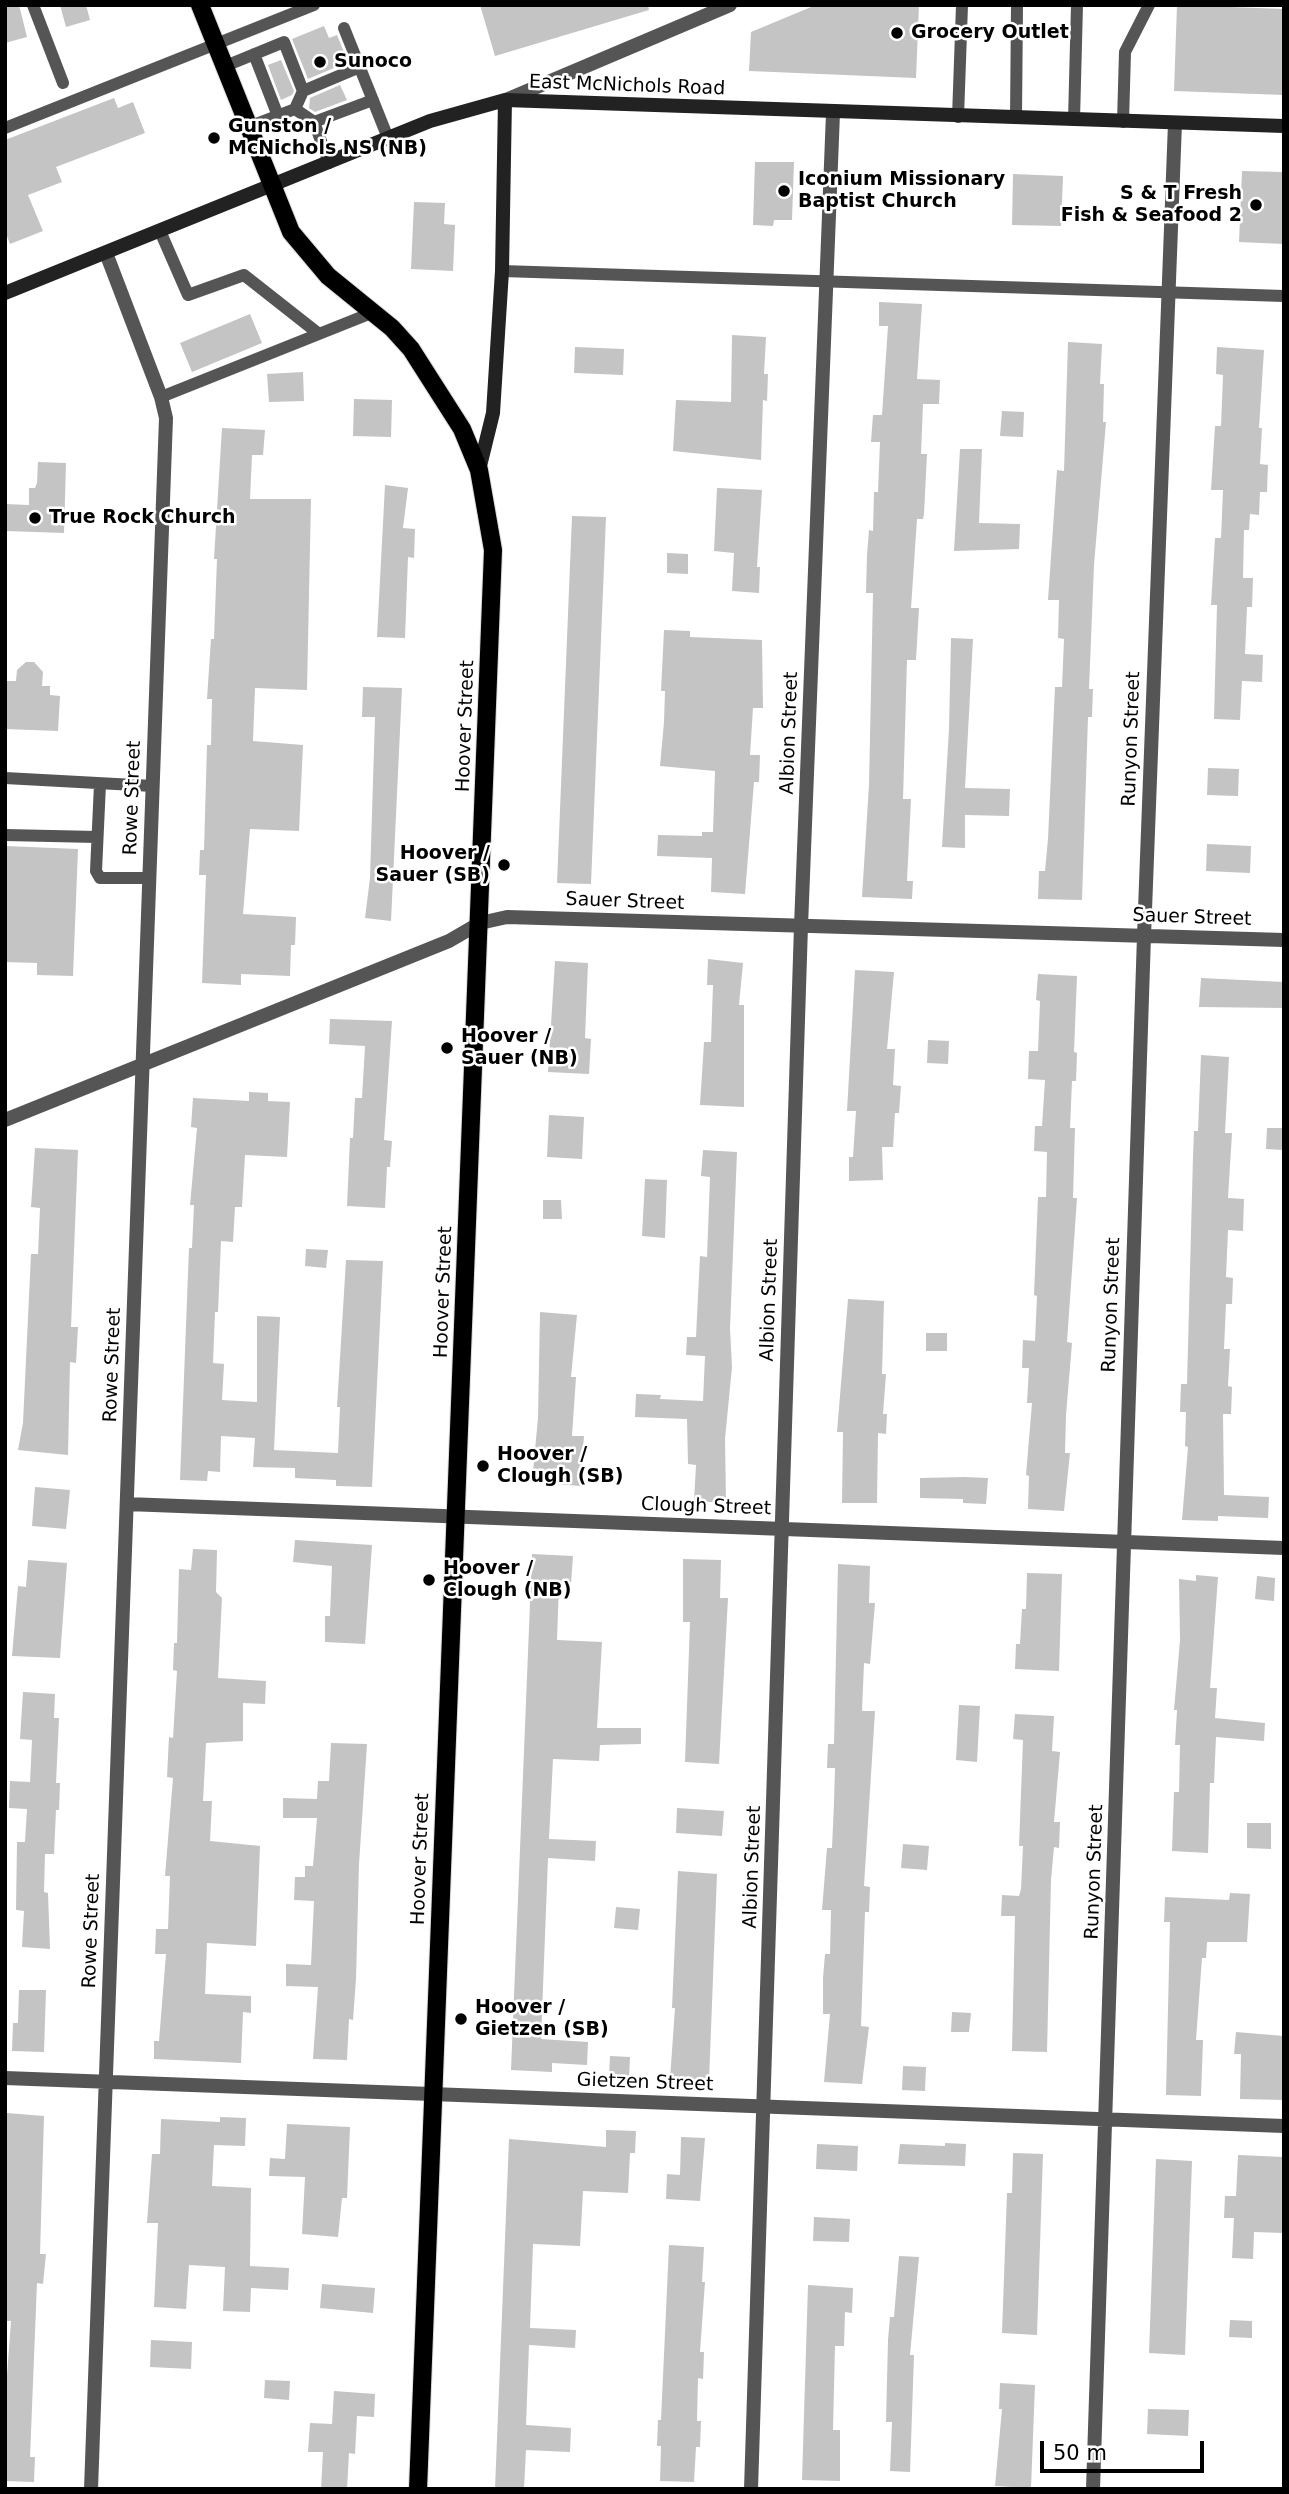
<!DOCTYPE html>
<html>
<head>
<meta charset="utf-8">
<style>
	body { margin:0 }
	#map { position:relative; width:1289px; height:2494px; overflow:hidden; background:#fff; font-family:"DejaVu Sans",sans-serif }
	canvas { display:block }
	.frame { position:absolute; inset:0; border:7px solid #000; pointer-events:none }
	.scale { position:absolute; left:1040px; top:2441px; width:164px; height:32px; box-sizing:border-box; border:4px solid #000; border-top:0; padding-left:9px; font-size:21px; line-height:24px; white-space:nowrap; color:#000; -webkit-text-stroke:5px #fff; paint-order:stroke }
</style>
</head>
<body>
<div id="map">
<canvas width="1289" height="2494"></canvas>
<div class="frame"></div>
<div class="scale">50 m</div>
</div>
<script>
const ctx = document.querySelector('canvas').getContext('2d');
ctx.lineJoin = 'round';
function fillPath(path, color) {
  ctx.fillStyle = color;
  ctx.fill(path, 'evenodd');
}
function strokePath(path, color, width, dash) {
  ctx.strokeStyle = color;
  ctx.lineWidth = width;
  ctx.lineCap = dash ? 'butt' : 'round';
  ctx.setLineDash(dash || []);
  ctx.stroke(path);
}
function drawText(font, color, halo, rows, align = 'center') {
  ctx.font = font + ' "DejaVu Sans",sans-serif';
  ctx.lineWidth = 5;
  ctx.setLineDash([]);
  ctx.textBaseline = 'middle';
  ctx.strokeStyle = halo;
  ctx.fillStyle = color;
  for (const [text, x, y, turn = 0] of rows) {
    ctx.save();
    ctx.translate(x, y);
    ctx.rotate((+turn || 0) * Math.PI / 180);
    ctx.textAlign = isNaN(turn) ? turn : align;
    if (halo) ctx.strokeText(text, 0, 0);
    ctx.fillText(text, 0, 0);
    ctx.restore();
  }
}
const building = new Path2D(`
	M5,5H19L27,37L5,43Z
	M60,5H86L90,20L66,27Z
	M480,5H648L649,10L495,56Z
	M816,5H919L916,78L749,71L751,32Z
	M1177,5L1284,9V95L1174,91Z
	M324,26L329,38L337,35L348,62L308,79L292,39Z
	M281,60L294,91L292,95L281,100L268,65Z
	M340,85L347,100L315,112L309,108L310,98Z
	M114,98L118,108L133,102L145,133L56,167L62,182L28,195L43,231L10,244L5,231V140Z
	M755,162H794L792,220H774L773,226L753,225Z
	M1242,171L1284,172V244L1239,242Z
	M1013,174L1063,176L1061,226L1012,225Z
	M414,202L445,203L444,224L455,225L453,271L411,269Z
	M879,302L922,304L917,379L940,380L939,404H923L921,454H927L924,514L923,519H917L911,608H919L916,660H907L903,799H911L907,881H913L912,899L862,897L869,785L873,593H866L867,555L869,530L873,531L874,492H878L880,442H871L873,415H882L888,326H879Z
	M250,314L262,343L192,372L180,343Z
	M732,335L766,337L764,374H768L767,401L763,400L761,460L673,451L676,400L731,402Z
	M1068,342L1102,344L1100,384H1104L1103,422H1106L1094,565L1089,689H1093L1092,717H1088L1082,900L1038,899L1039,871H1045L1048,839L1055,687H1062L1064,639L1058,638L1059,600H1048L1057,470L1064,471Z
	M575,347L624,349L623,375L574,373Z
	M1217,347L1264,350L1259,428H1262L1260,464L1268,465L1267,492H1260L1259,515L1250,514L1249,530H1244L1243,578H1253L1252,607H1247L1245,654L1263,655L1262,682L1242,681L1240,720L1214,719L1217,605H1211L1215,538H1221L1223,490H1211L1215,426H1221L1223,375L1216,374Z
	M303,372L304,401L269,402L267,374Z
	M354,399L392,400L391,437L353,436Z
	M1002,411L1024,412L1023,437L1000,436Z
	M222,428L265,430L263,455H252L250,499H311L307,690L255,688L253,741L303,745L299,831L250,829L243,914L296,917L295,945H291L290,976L241,974V985L202,983L206,875H199L200,850H204L207,745H211L212,699H207L211,639H214L217,559H214Z
	M960,449H982L979,523L1020,524L1019,549L954,551Z
	M38,462L66,463L64,533L5,531V504L29,505V488H35L37,483Z
	M385,485L408,488L403,528L415,529L414,558L408,557L405,638L377,637Z
	M717,488L762,490L757,567H760L759,593L732,591L734,553L714,551Z
	M572,516L606,517L591,884L557,883Z
	M667,553L688,554V574L667,573Z
	M664,630L690,631V637L762,640L763,708H753L750,755H760L759,782H754L745,894L711,892L712,858L657,856L658,835L702,836V832H713L715,771L660,766L664,722L665,691H661Z
	M951,638L973,639L965,788L1010,789L1009,816L965,815V848L942,847L949,729Z
	M26,662H34L43,672L42,686H50V695L60,696L58,731L5,729V681H16L17,670Z
	M363,687L402,688L391,921L365,918L370,878L375,717H362Z
	M1208,768L1239,769L1238,796L1207,795Z
	M1207,844L1251,846L1250,873L1206,871Z
	M5,846L78,849L73,976L37,975V963L5,962Z
	M708,959L743,963L739,1005H744V1107L700,1105L704,1042H711L713,985H707Z
	M555,961L588,963L585,1038L591,1039L589,1074L548,1072Z
	M855,970L894,972L887,1049H895L893,1085L901,1086L899,1113H895L893,1147H882L883,1180L849,1181V1157H853L856,1111H847Z
	M1038,974L1077,976L1074,1052L1077,1053L1076,1081H1072L1070,1128H1075L1073,1198H1077L1067,1342L1072,1343L1066,1415L1065,1453H1070L1064,1511L1028,1509L1029,1476L1026,1475L1032,1403H1027L1029,1368H1022L1023,1340L1035,1341L1037,1296L1034,1295L1038,1197H1046L1047,1152L1034,1151L1035,1126H1042L1045,1080L1028,1079L1029,1051H1038L1040,1001L1036,1000Z
	M1201,978L1284,982V1008L1199,1007Z
	M330,1019L392,1021L384,1140L392,1141L390,1167H387L385,1208L347,1206L350,1138H353L355,1098H362L365,1046L329,1044Z
	M928,1040L949,1041L948,1064L927,1063Z
	M1201,1055L1229,1057L1225,1133H1232L1228,1198L1244,1199L1243,1231L1228,1230L1226,1277L1233,1278L1232,1304H1226L1224,1349H1230L1228,1386L1232,1387L1231,1414H1223L1224,1495L1269,1497L1268,1518L1218,1516V1521L1182,1520L1188,1447L1185,1446L1186,1412H1180L1181,1384H1187L1193,1156L1194,1131H1198Z
	M249,1092L268,1093V1101L290,1102L287,1157L245,1155L242,1207H235L233,1242L221,1241L218,1312H215L213,1363L224,1364L222,1400L257,1402V1316L280,1317L274,1450L338,1453L340,1407H337L346,1260L383,1261L372,1487L336,1486V1480L295,1478V1468L253,1467L255,1438L221,1436L220,1472L208,1471L207,1481L180,1480L189,1248H192L194,1205H190L197,1128L191,1127L193,1098L249,1101Z
	M549,1115L584,1117L582,1159L547,1157Z
	M1267,1128H1284V1150L1266,1149Z
	M35,1148L78,1150L71,1327H78L76,1363L70,1362L68,1455L18,1450L23,1423L31,1254H38L40,1208L31,1207Z
	M703,1150L737,1152L730,1328L732,1367L725,1439L726,1503L694,1501L696,1465L688,1464L687,1419L635,1417L636,1394L661,1395L660,1399L703,1401L705,1356L686,1355L687,1337H696L700,1256L707,1257L710,1177L701,1176Z
	M645,1179L667,1180L665,1238L642,1236Z
	M543,1200H561L562,1219H543Z
	M306,1249L328,1250L326,1268L305,1266Z
	M848,1299L884,1301L882,1374H886L883,1414H887L886,1434L878,1433L877,1503H842L843,1432H837Z
	M540,1312L577,1315L571,1377H576L572,1436H584L580,1486L532,1482L538,1418Z
	M926,1333H947V1351H926Z
	M964,1477L988,1478L986,1504L963,1503V1499L920,1498V1478Z
	M35,1487L70,1490L66,1529L32,1526Z
	M295,1540L372,1545L365,1644L325,1642V1616H330L332,1566L293,1562Z
	M193,1549L217,1550L216,1592L222,1598L218,1678L266,1681L265,1704L243,1703V1741L206,1743L203,1801H212L210,1841L260,1846L256,1946L207,1943L205,1994L251,1996V2013L243,2012L241,2063L154,2059V2041H159L166,1954H155L156,1929H168L170,1876H165L173,1778L167,1777L169,1737L173,1738L177,1671L173,1670L174,1643H177L179,1569L191,1570Z
	M532,1554L573,1556L571,1584H559L557,1640L602,1642L597,1728H641V1744L600,1745L599,1761L553,1759L549,1839L596,1841L595,1861L548,1858L541,2039L588,2042L587,2065L552,2063V2072L511,2070Z
	M683,1559L721,1560L720,1598H728L719,1764L685,1762L690,1622H683Z
	M28,1560L67,1563L60,1658L12,1656L18,1586L26,1587Z
	M838,1564L870,1566L869,1603H875L870,1664L864,1663L862,1711H875L864,1886L870,1887L869,1912H865L861,2026L869,2027L862,2084L824,2082L830,2014H823V1978L825,1954H830L831,1910H822L827,1848H832L834,1803L835,1768H827L828,1744H834Z
	M1027,1573L1062,1574L1059,1671L1015,1669L1016,1644H1020L1022,1609H1026Z
	M1196,1575L1218,1577L1210,1688H1217L1215,1718L1265,1723L1264,1741L1216,1737L1214,1783H1210L1208,1853L1172,1851L1174,1792H1179L1180,1745H1175L1177,1710H1174L1180,1640L1179,1579L1196,1581Z
	M1257,1576L1275,1578L1274,1601L1255,1599Z
	M23,1692L55,1694L54,1718H59L56,1783H60L59,1810H56L54,1854H45L44,1892L48,1893L50,1949L22,1947L24,1911L16,1910L17,1842H25L27,1809L9,1808L10,1781L30,1782L32,1740L20,1739Z
	M959,1705L980,1706L977,1762L956,1760Z
	M1015,1714L1054,1716L1052,1751L1060,1752L1054,1822H1060L1059,1848L1054,1847L1051,1880L1047,2052L1012,2051L1015,1916H1001L1002,1895L1019,1896L1021,1889L1023,1846H1019L1023,1740L1013,1739Z
	M331,1743L367,1744L359,1864L356,1979L353,2020L349,2019L347,2060L313,2059L318,1987L286,1986V1964L311,1965L314,1901L294,1900L295,1877H305V1866H313L317,1818H283V1798L317,1799L318,1781H329Z
	M677,1808L724,1811L722,1836L676,1833Z
	M1247,1823H1271V1849L1247,1848Z
	M903,1844L929,1846L927,1870L901,1868Z
	M678,1871L717,1874L709,2081L670,2079L675,2008H672Z
	M1230,1893L1250,1894L1247,1942H1207L1206,1958H1202L1196,2040H1203L1201,2096L1166,2095L1170,1922H1164L1165,1897L1229,1900Z
	M616,1907L640,1909L638,1930L614,1928Z
	M19,1990H46L44,2052L12,2051L13,2023H18Z
	M952,2012L971,2013L969,2032H951Z
	M1236,2032L1284,2036V2100L1240,2099L1241,2054H1234Z
	M610,2056L630,2057L629,2079L609,2078Z
	M903,2066L926,2067L925,2091L902,2090Z
	M7,2113L44,2116L40,2254H46L43,2284L37,2283L30,2457H35L34,2482L5,2481V2403L11,2321H5Z
	M220,2117L246,2118L245,2146L214,2145L212,2186L251,2188L250,2266L289,2268L288,2290L251,2288L250,2312L223,2311L225,2267L189,2265L186,2309L154,2307L158,2223H147L152,2154H160L161,2119L220,2122Z
	M287,2124L350,2127L347,2198H342L338,2237L302,2234L305,2177L269,2176L270,2158L285,2159Z
	M606,2130L636,2131L635,2153H630L628,2193L583,2191L580,2246L533,2244L530,2328L576,2330L575,2348L529,2345L526,2425L571,2428L570,2452L526,2450L524,2489H495L509,2139L606,2147Z
	M681,2137L705,2138L700,2201L666,2199L667,2174L680,2175Z
	M945,2143L966,2144L965,2166L898,2164L900,2144L945,2146Z
	M817,2144L858,2146L857,2171L816,2169Z
	M1013,2153L1043,2154L1037,2335L1002,2333L1007,2193H1012Z
	M1238,2155L1284,2157V2233L1254,2232L1253,2259L1232,2258L1234,2218H1224L1225,2196H1236Z
	M1156,2159L1192,2161L1185,2355L1149,2353Z
	M814,2217L850,2219L849,2242L813,2241Z
	M669,2245L704,2247L702,2282H705L700,2352H704L703,2379L698,2378L697,2421H701L700,2447H696L694,2482L660,2481L661,2446H657L658,2420H661Z
	M899,2256L919,2257L910,2355H914L910,2472L890,2471L892,2422H886L888,2340L890,2317H894Z
	M322,2284L375,2288L373,2313L320,2308Z
	M808,2285L853,2288L852,2313L845,2312L844,2346H835L833,2430H840V2481L802,2480Z
	M1230,2320L1252,2321V2338L1229,2337Z
	M151,2340L192,2342L191,2369L150,2367Z
	M265,2380L290,2381L289,2400L264,2398Z
	M1000,2383L1035,2385L1031,2488L995,2486L1002,2409H999Z
	M334,2391L375,2394L374,2417L357,2416L355,2454L349,2453L347,2489H321L323,2452H308L310,2423L332,2424Z
	M1148,2409L1189,2410L1188,2436L1147,2434Z`);
const lane = new Path2D(`
	M33,5L63,83
	M344,28L388,138
	M254,54L278,116
	M223,67L284,42L303,91
	M295,109L314,122L373,100
	M958,117L962,5
	M1016,118L1017,5
	M1074,120L1077,5
	M314,122L329,163
	M1123,122L1125,52L1149,5
	M248,127L295,109L303,91L360,67
	M5,128L314,5
	M160,231L188,295L244,275L319,334
	M502,271L1284,296
	M161,397L374,312
	M5,778L153,786
	M100,784L96,871L100,878H150
	M5,835L97,837`);
const street = new Path2D(`
	M506,100L730,5
	M5,1120L449,941L480,923L507,917L1284,940
	M127,1504L1284,1548
	M5,2078L1284,2126
	M91,2489L166,418L161,397L106,253
	M751,2489L801,926L833,113
	M1093,2489L1144,936L1175,123`);
const secondary = new Path2D(`
	M5,293L430,121L505,100L1284,126
	M479,470L493,413L502,271L505,100`);
const primary = new Path2D(`
	M200,5L291,232L328,276L392,328L411,349L462,429L479,470L493,550L418,2489`);
const markers = [
	[897,33,7,"#000"],
	[320,62,7,"#000"],
	[214,138,7,"#000"],
	[784,191,7,"#000"],
	[1256,205,7,"#000"],
	[35,518,7,"#000"],
	[504,865,7,"#000"],
	[447,1048,7,"#000"],
	[483,1466,7,"#000"],
	[429,1580,7,"#000"],
	[461,2019,7,"#000"]
];
const poiNames = [
	["Grocery Outlet",911,33],
	["Sunoco",334,62],
	["Gunston /",228,127],
	["McNichols NS (NB)",228,149],
	["Iconium Missionary",798,180],
	["Baptist Church",798,202],
	["S & T Fresh",1242,194,"right"],
	["Fish & Seafood 2",1242,216,"right"],
	["True Rock Church",49,518],
	["Hoover /",490,854,"right"],
	["Sauer (SB)",490,876,"right"],
	["Hoover /",461,1037],
	["Sauer (NB)",461,1059],
	["Hoover /",497,1455],
	["Clough (SB)",497,1477],
	["Hoover /",443,1569],
	["Clough (NB)",443,1591],
	["Hoover /",475,2008],
	["Gietzen (SB)",475,2030]
];
const streetNames = [
	["East McNichols Road",627,86,2],
	["Hoover Street",466,726,-88],
	["Albion Street",790,733,-88],
	["Runyon Street",1132,739,-88],
	["Rowe Street",133,798,-88],
	["Sauer Street",625,902,2],
	["Sauer Street",1192,918,2],
	["Hoover Street",444,1292,-88],
	["Albion Street",770,1300,-88],
	["Runyon Street",1112,1305,-88],
	["Rowe Street",113,1365,-88],
	["Clough Street",706,1507,2],
	["Hoover Street",421,1859,-88],
	["Albion Street",753,1867,-88],
	["Runyon Street",1095,1872,-88],
	["Rowe Street",92,1931,-88],
	["Gietzen Street",645,2083,2]
];
fillPath(building, '#c4c4c4');
strokePath(primary, '#dbdbdb', 20);
strokePath(lane, '#555', 12);
strokePath(street, '#555', 14);
strokePath(secondary, '#222', 14);
strokePath(primary, '#000', 18);
for (const [x, y, r, color] of markers) {
  const dot = new Path2D();
  dot.arc(x, y, r, 0, 2 * Math.PI);
  ctx.fillStyle = color;
  ctx.fill(dot);
  strokePath(dot, '#fff', 2.5);
}
drawText('bold 19px', '#000', '#fff', poiNames, 'left');
drawText('19px', '#000', '#fff', streetNames);
</script>
</body>
</html>
